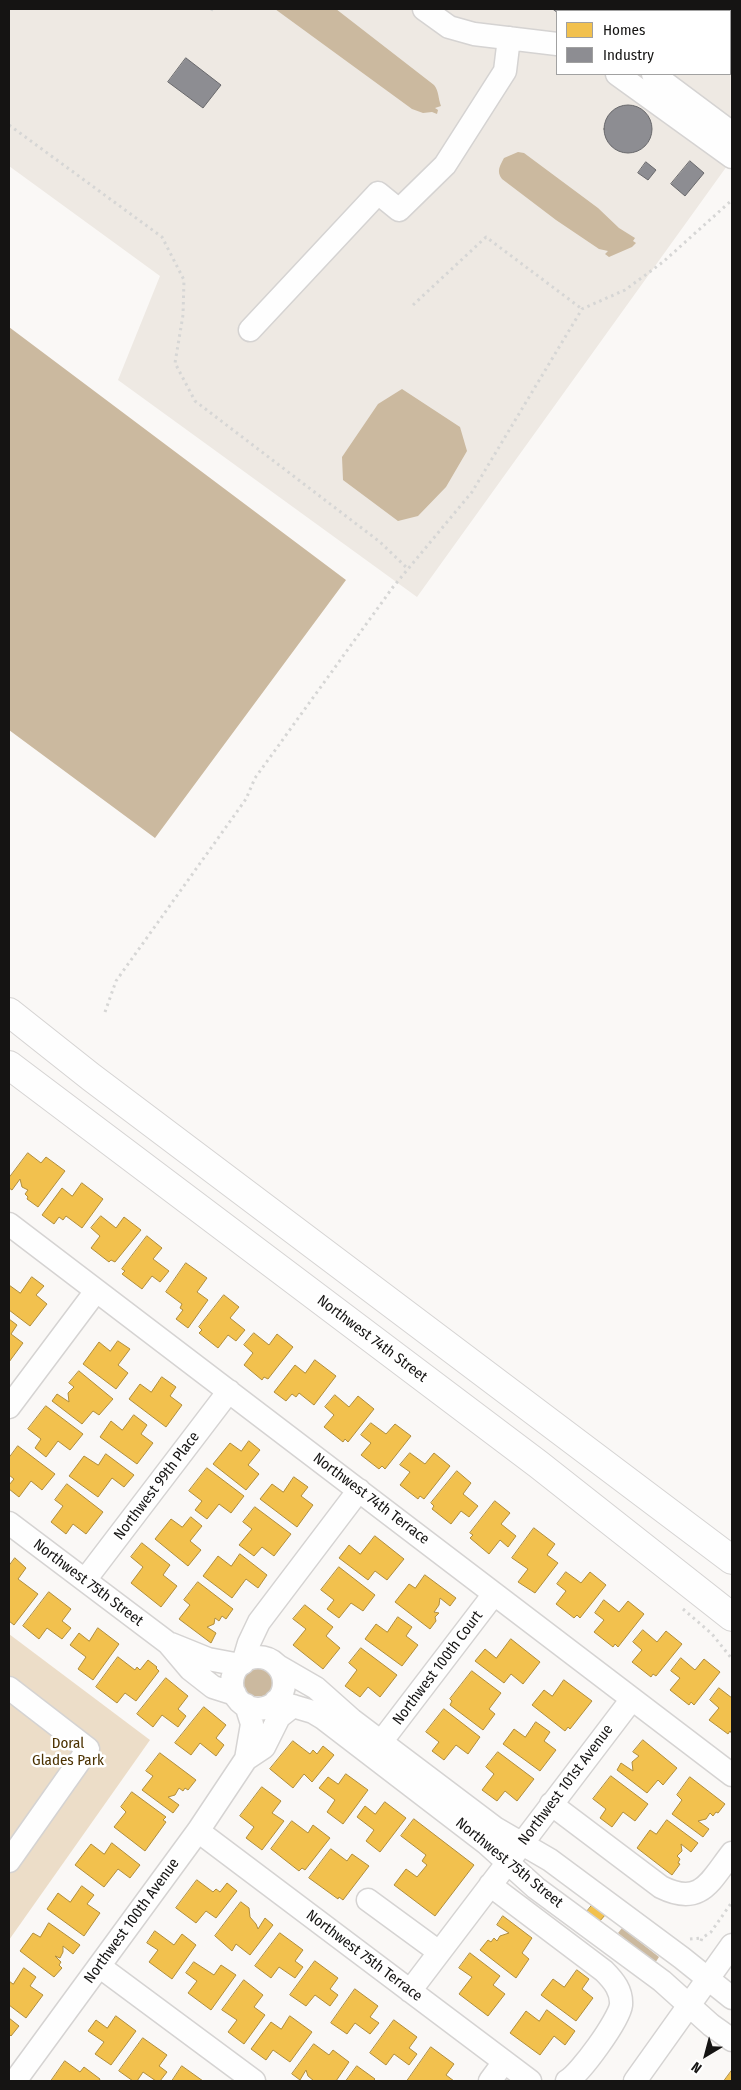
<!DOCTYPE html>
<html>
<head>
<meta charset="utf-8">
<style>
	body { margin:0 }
	#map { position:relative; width:741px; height:2090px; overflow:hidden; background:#faf8f6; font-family:"Fira Sans Condensed",sans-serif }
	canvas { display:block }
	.frame { position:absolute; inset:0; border:10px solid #151413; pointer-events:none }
	.legend { position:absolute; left:556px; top:10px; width:175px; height:65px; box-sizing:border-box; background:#fff; border:1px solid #a1a1a1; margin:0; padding:6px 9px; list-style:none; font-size:15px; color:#151413 }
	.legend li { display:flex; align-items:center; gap:10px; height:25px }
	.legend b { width:25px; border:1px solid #a1a1a1 }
	.north { position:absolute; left:681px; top:2030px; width:50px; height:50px; -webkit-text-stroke:4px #fff; paint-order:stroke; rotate:217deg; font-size:14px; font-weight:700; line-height:20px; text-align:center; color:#151413 }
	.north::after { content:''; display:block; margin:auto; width:18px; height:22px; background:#151413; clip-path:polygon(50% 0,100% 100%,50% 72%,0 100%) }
</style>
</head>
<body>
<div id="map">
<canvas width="741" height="2090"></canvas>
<div class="frame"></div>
<ul class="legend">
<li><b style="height:14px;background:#f2c14e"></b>Homes</li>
<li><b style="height:14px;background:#8d8d92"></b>Industry</li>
</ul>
<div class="north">N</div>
</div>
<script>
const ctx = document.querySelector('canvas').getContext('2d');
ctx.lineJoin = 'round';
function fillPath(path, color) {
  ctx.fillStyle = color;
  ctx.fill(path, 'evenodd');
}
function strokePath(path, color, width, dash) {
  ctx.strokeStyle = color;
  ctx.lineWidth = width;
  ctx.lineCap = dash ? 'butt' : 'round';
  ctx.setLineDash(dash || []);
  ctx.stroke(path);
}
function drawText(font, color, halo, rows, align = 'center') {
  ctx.font = font + ' "Fira Sans Condensed",sans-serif';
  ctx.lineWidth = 5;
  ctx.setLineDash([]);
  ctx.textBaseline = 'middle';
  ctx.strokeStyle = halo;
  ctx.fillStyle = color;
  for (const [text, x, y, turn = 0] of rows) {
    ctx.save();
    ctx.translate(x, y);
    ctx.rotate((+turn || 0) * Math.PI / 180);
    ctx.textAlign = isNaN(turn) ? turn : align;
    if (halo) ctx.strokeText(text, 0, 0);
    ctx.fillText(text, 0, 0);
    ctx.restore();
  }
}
const built = new Path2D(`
	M9,9H732V159L417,597L118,380L160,276L9,166ZM557,11H730V74H557Z`);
const green = new Path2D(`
	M9,1634L150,1740L9,1940Z`);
const water = new Path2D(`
	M275,9H336L434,85C439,91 438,98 441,106L435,108L438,110L437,114L432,112L423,113L412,109Z
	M518,152L524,153L598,208L619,228L635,238L633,241L636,243L632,247L609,257L605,254L608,251L599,249L556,220L502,179C496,171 500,166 504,158Z
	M9,327L346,580L155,838L9,730Z
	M402,389L460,427L467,451L446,487L418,516L398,521L343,480L342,457L378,404Z
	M258,1666L269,1671L276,1681C271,1696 265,1697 250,1696L242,1684L246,1671Z
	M622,1928L659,1957L655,1963L618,1933Z`);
const homes = new Path2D(`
	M28,1153L41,1163L46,1157L65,1171L38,1207L27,1199L28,1197L25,1194L28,1190L22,1187L20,1179L12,1190L9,1188V1178Z
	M82,1183L103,1199L82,1228L66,1216L63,1220L59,1217L54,1224L42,1215L62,1188L72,1196Z
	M101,1216L116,1228L124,1217L141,1230L115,1262L111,1260L109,1262L91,1248L100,1236L91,1228Z
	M147,1236L162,1248L153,1259L169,1271L160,1282L152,1276L142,1289L122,1274L125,1271L122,1269Z
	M186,1263L207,1278L197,1292L208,1300L188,1328L176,1319L183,1310L180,1308L182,1304L166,1292Z
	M32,1277L44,1286L36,1295L47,1304L30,1326L9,1310V1285L20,1293Z
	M224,1295L239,1307L230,1318L245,1330L236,1341L228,1335L218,1348L199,1333L202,1330L199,1327Z
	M9,1319L17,1325L11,1334L23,1343L9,1362Z
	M254,1333L269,1345L277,1334L293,1347L268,1379L264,1377L262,1380L244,1365L253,1353L244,1345Z
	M118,1341L130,1349L118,1365L128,1373L116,1389L83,1364L99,1342L110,1351Z
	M315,1360L336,1376L314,1405L299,1393L296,1397L292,1394L286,1401L274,1392L295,1365L305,1373Z
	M79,1371L113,1399L99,1415L93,1411L82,1424L52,1401L57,1394L69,1402L68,1393L74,1387L69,1383Z
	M162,1377L176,1387L170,1396L182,1405L166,1427L129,1399L140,1384L151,1392Z
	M335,1395L349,1407L358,1396L374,1409L348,1442L345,1439L343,1442L324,1427L334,1415L325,1407Z
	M46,1406L83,1434L70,1450L58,1441L46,1457L35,1448L41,1439L28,1429Z
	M134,1415L147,1425L141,1434L153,1443L137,1464L100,1437L111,1421L122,1430Z
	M371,1423L386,1434L395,1424L411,1436L385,1469L382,1466L379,1469L361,1455L371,1443L361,1435Z
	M249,1441L260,1450L248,1465L259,1474L246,1490L213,1464L230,1443L241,1451Z
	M18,1446L55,1474L42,1490L31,1481L19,1497L9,1489V1485L14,1479L9,1475V1458Z
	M410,1453L425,1464L434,1453L450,1466L424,1499L420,1496L418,1499L400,1485L410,1472L400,1465Z
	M106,1454L134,1475L124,1487L112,1478L98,1497L69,1476L84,1456L98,1465Z
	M207,1468L244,1496L231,1513L219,1504L207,1519L195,1510L202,1501L189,1491Z
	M457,1471L471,1483L463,1494L478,1506L469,1517L461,1511L451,1524L432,1509L434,1506L431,1503Z
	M294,1477L308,1487L301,1496L313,1505L297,1527L260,1499L272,1484L283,1492Z
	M67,1484L103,1512L86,1534L73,1524L66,1534L51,1522L63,1506L55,1500Z
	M495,1501L510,1513L501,1524L516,1536L508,1547L500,1540L489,1554L470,1538L473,1535L470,1533Z
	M255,1507L291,1534L274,1556L262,1547L254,1556L239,1545L252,1529L243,1522Z
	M191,1517L202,1526L190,1541L201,1550L188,1566L155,1539L171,1519L182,1527Z
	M534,1528L555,1544L547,1555L558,1563L535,1593L518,1582L528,1569L512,1558Z
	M375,1536L404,1559L387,1580L375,1571L368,1580L339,1558L349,1545L360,1554Z
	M142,1543L170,1565L163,1575L177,1586L161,1607L131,1583L143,1567L131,1557Z
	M240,1554L267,1575L258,1588L246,1579L232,1598L203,1576L218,1556L231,1566Z
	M15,1558L26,1568L18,1579L38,1594L14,1625L9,1621V1566Z
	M339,1567L375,1595L363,1611L351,1603L339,1618L327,1609L334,1600L321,1590Z
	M566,1572L581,1583L590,1572L606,1585L580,1618L577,1615L574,1618L556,1604L566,1591L557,1584Z
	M425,1575L456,1598L450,1606L440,1598L439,1605L434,1612L439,1613L435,1617L436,1621L430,1629L395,1602L409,1584L415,1588Z
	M198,1582L233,1609L226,1619L222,1616L219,1621L215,1618L214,1624L207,1627L216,1633L211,1643L179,1619L190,1605L184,1600Z
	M49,1592L71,1609L62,1621L71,1628L62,1639L47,1628L39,1639L23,1626Z
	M604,1600L619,1612L628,1601L644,1614L618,1647L615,1644L613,1647L594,1632L604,1620L595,1613Z
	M305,1605L333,1627L326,1636L340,1648L323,1669L293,1645L306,1629L293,1619Z
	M398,1617L412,1627L406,1636L418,1645L402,1666L365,1639L376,1624L387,1632Z
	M98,1628L119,1644L93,1680L78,1669L86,1657L70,1645L79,1633L89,1641Z
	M643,1630L657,1642L666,1631L682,1644L656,1676L653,1674L651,1677L632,1662L642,1650L633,1642Z
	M511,1639L540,1662L523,1684L511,1674L504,1683L475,1661L485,1649L496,1658Z
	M361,1648L397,1675L380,1697L368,1687L360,1697L345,1686L357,1670L349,1663Z
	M118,1657L135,1670L137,1667L140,1670L148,1660L157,1667L156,1668L159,1671L136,1701L125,1693L117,1703L96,1687Z
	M681,1658L695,1670L704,1659L720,1672L694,1705L691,1702L689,1705L670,1690L680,1678L671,1671Z
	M472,1671L501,1693L489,1709L495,1714L483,1730L450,1705L452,1701L450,1699Z
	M166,1678L188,1696L178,1709L186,1716L178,1727L162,1715L153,1727L137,1714Z
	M564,1680L592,1701L570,1729L568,1727L565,1731L532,1705L544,1690L552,1696Z
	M719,1688L732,1698V1734L730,1731L728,1734L709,1720L719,1708L710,1700Z
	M204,1707L226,1725L216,1738L224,1745L216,1756L200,1743L191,1755L175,1743Z
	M444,1709L480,1737L468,1754L456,1745L444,1760L432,1751L439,1742L426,1732Z
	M536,1722L550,1732L544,1741L556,1750L540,1771L503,1744L514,1729L525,1737Z
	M643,1740L677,1768L663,1785L658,1780L647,1793L617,1770L621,1763L633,1771L632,1762L639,1756L633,1752Z
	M293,1741L310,1754L313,1750L317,1754L323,1746L334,1755L312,1782L304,1774L293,1788L270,1769Z
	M498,1752L534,1779L517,1801L505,1791L497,1801L482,1790L494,1774L486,1767Z
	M160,1753L196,1780L188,1790L185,1788L183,1791L179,1788L175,1795L168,1797L179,1805L173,1813L142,1790L153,1776L146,1771Z
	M346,1774L368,1790L343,1824L327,1812L335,1800L319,1788L328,1777L338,1784Z
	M611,1776L648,1804L635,1821L623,1812L612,1827L600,1818L606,1809L593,1799Z
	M690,1777L725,1804L718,1813L716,1812L713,1816L710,1813L706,1819L698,1821L709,1829L703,1837L672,1814L682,1800L677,1795Z
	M262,1787L281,1801L272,1813L284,1821L262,1850L246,1838L254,1827L240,1816Z
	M132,1792L166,1817L163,1820L166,1822L145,1851L114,1827L126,1812L121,1807Z
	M385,1802L406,1818L380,1852L366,1841L374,1830L357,1817L365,1806L375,1814Z
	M414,1819L474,1865L435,1916L394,1885L406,1869L417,1877L427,1865L422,1861L426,1855L401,1836Z
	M667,1820L698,1843L691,1852L681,1844L682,1851L677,1856L680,1859L678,1863L680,1864L672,1875L637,1848L650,1830L656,1834Z
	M292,1821L308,1833L313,1825L330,1838L305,1870L302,1868L299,1871L271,1849Z
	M112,1843L140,1865L130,1878L118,1869L104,1887L75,1865L91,1844L104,1854Z
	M331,1849L347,1861L352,1854L369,1866L343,1900L339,1897L338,1899L309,1878Z
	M197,1880L213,1892L216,1889L220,1892L227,1883L237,1891L216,1918L206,1911L196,1923L176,1908Z
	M82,1886L94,1895L87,1904L100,1913L84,1936L47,1909L58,1893L70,1902Z
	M241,1902L249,1908L250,1917L256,1924L258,1929L265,1918L273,1925L250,1955L236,1944L232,1951L215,1936Z
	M593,1904L606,1914L599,1922L585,1914Z
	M503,1916L532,1938L522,1953L529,1959L516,1978L480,1950L488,1940L491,1942L494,1938L497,1941L500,1936L509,1933L497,1925Z
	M49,1923L80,1945L73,1954L63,1946V1952L60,1958L55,1956L61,1962L59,1965L62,1968L54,1977L20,1951L33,1933L40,1937Z
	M155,1931L174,1945L182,1934L196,1945L172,1979L149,1962L158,1950L147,1943Z
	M280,1933L303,1950L295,1961L303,1967L295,1978L279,1967L271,1978L255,1966Z
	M470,1953L500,1976L493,1985L505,1994L488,2016L459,1994L472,1977L459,1968Z
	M315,1961L338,1978L330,1989L338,1995L330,2006L315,1995L306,2006L290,1995Z
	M194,1962L214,1975L221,1965L236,1975L211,2010L188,1993L197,1981L186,1973Z
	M24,1968L36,1977L30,1986L43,1995L26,2018L9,2005V1981L13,1984Z
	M577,1970L589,1979L582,1989L593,1998L576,2021L541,1995L553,1979L564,1987Z
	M244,1980L263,1995L254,2007L265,2015L244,2044L228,2032L237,2020L222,2010Z
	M355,1989L378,2006L370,2017L379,2023L370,2034L355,2023L347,2034L331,2023Z
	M547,2010L575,2031L565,2045L554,2036L540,2055L510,2033L526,2011L539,2021Z
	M116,2016L136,2031L111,2065L95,2054L104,2042L88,2031L96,2020L107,2028Z
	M290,2016L312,2032L290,2062L273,2050L266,2060L251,2049L271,2022L281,2029Z
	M9,2018L19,2026L11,2036L9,2034Z
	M394,2020L417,2037L409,2048L417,2054L409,2065L394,2054L386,2065L370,2053Z
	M143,2038L167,2055L159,2066L167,2072L160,2081H156L143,2072L137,2081H133L119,2071Z
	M314,2044L329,2055L333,2050L349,2062L336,2081H314L308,2076L306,2070L300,2080L292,2074Z
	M431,2047L454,2064L446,2075L454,2081H407Z
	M65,2061L80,2072L84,2067L100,2079L99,2081H51Z
	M182,2066L203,2081H172Z
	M357,2066L375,2079L373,2081H346Z
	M732,2070V2081H724Z`);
const industry = new Path2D(`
	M553,9H587L585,11L557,12Z
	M186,58L221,85L203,108L168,82Z
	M604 129a24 24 0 1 1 48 0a24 24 0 1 1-48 0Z
	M690,161L704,173L685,196L671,184Z
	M646,162L656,170L648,180L638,173Z`);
const path = new Path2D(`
	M211,9L216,12
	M9,125L162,237L184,280L183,315L175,363L195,401L380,542L408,569
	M413,305L486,237L582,309
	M105,1012L116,981L246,799L255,778L393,587L472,492L582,309L625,290L663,262L732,200
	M683,1609L712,1634L732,1659
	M690,1939L702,1938
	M701,1941L702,1938L711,1932L732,1902`);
const minor = new Path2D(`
	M424,9L449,27L474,34L557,44
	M640,11L642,9
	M617,74L732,157
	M653,74L732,133
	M250,330L378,193L399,210L445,165L505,71L509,38
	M9,1224L732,1775
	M9,1407L96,1291
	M9,1523L168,1643L190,1669L213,1687L235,1694
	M85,1580L229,1391
	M171,1644L208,1659L240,1665
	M232 1683a26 26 0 1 1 52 0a26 26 0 1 1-52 0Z
	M243,1663L249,1643L259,1622L359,1490
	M278,1666L316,1688L352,1720L495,1828L550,1860L682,1958L732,1998
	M9,1688L88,1749L9,1861
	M276,1701L313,1712L323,1718L486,1843L536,1888L662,1981L711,2025L732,2040
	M246,1705L252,1724L246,1759
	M381,1742L494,1594
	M551,1804L661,1887C701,1907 710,1881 732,1853
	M198,1831L530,2081
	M490,1885L604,1971C614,1981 622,1991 621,2005C619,2020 580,2074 567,2081
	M368,1900L439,1952
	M99,1966L254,2081
	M410,1991L632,1699
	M15,2081L198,1831L246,1759L264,1747L279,1717L293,1706
	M490,2081L504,2062
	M635,2081L732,1945`);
const major = new Path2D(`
	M9,1012L91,1077L732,1560
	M9,1065L538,1464L732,1617`);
const streetNames = [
	["Northwest 74th Street",372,1339,37],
	["Northwest 99th Place",157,1486,-53],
	["Northwest 74th Terrace",371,1499,37],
	["Northwest 75th Street",88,1583,37],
	["Northwest 100th Court",438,1668,-53],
	["Northwest 101st Avenue",566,1785,-53],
	["Northwest 75th Street",509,1863,39],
	["Northwest 100th Avenue",132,1921,-54],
	["Northwest 75th Terrace",364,1956,37]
];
const parkNames = [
	["Doral",68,1744],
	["Glades Park",68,1761]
];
fillPath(built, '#eee9e3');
fillPath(green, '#ecddc8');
fillPath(water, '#cbb99f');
fillPath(homes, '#f2c14e');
strokePath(homes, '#b08d3c', 1);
fillPath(industry, '#8d8d92');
strokePath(industry, '#69696c', 1);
strokePath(minor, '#d5d3d2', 25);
strokePath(major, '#d5d3d2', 30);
strokePath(path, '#d6d6d5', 3, [2.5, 4]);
strokePath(minor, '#fefefe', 22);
strokePath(major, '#fefefe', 28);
drawText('15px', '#151413', '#fff', streetNames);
drawText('15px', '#4b3100', '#fff', parkNames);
</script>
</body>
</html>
